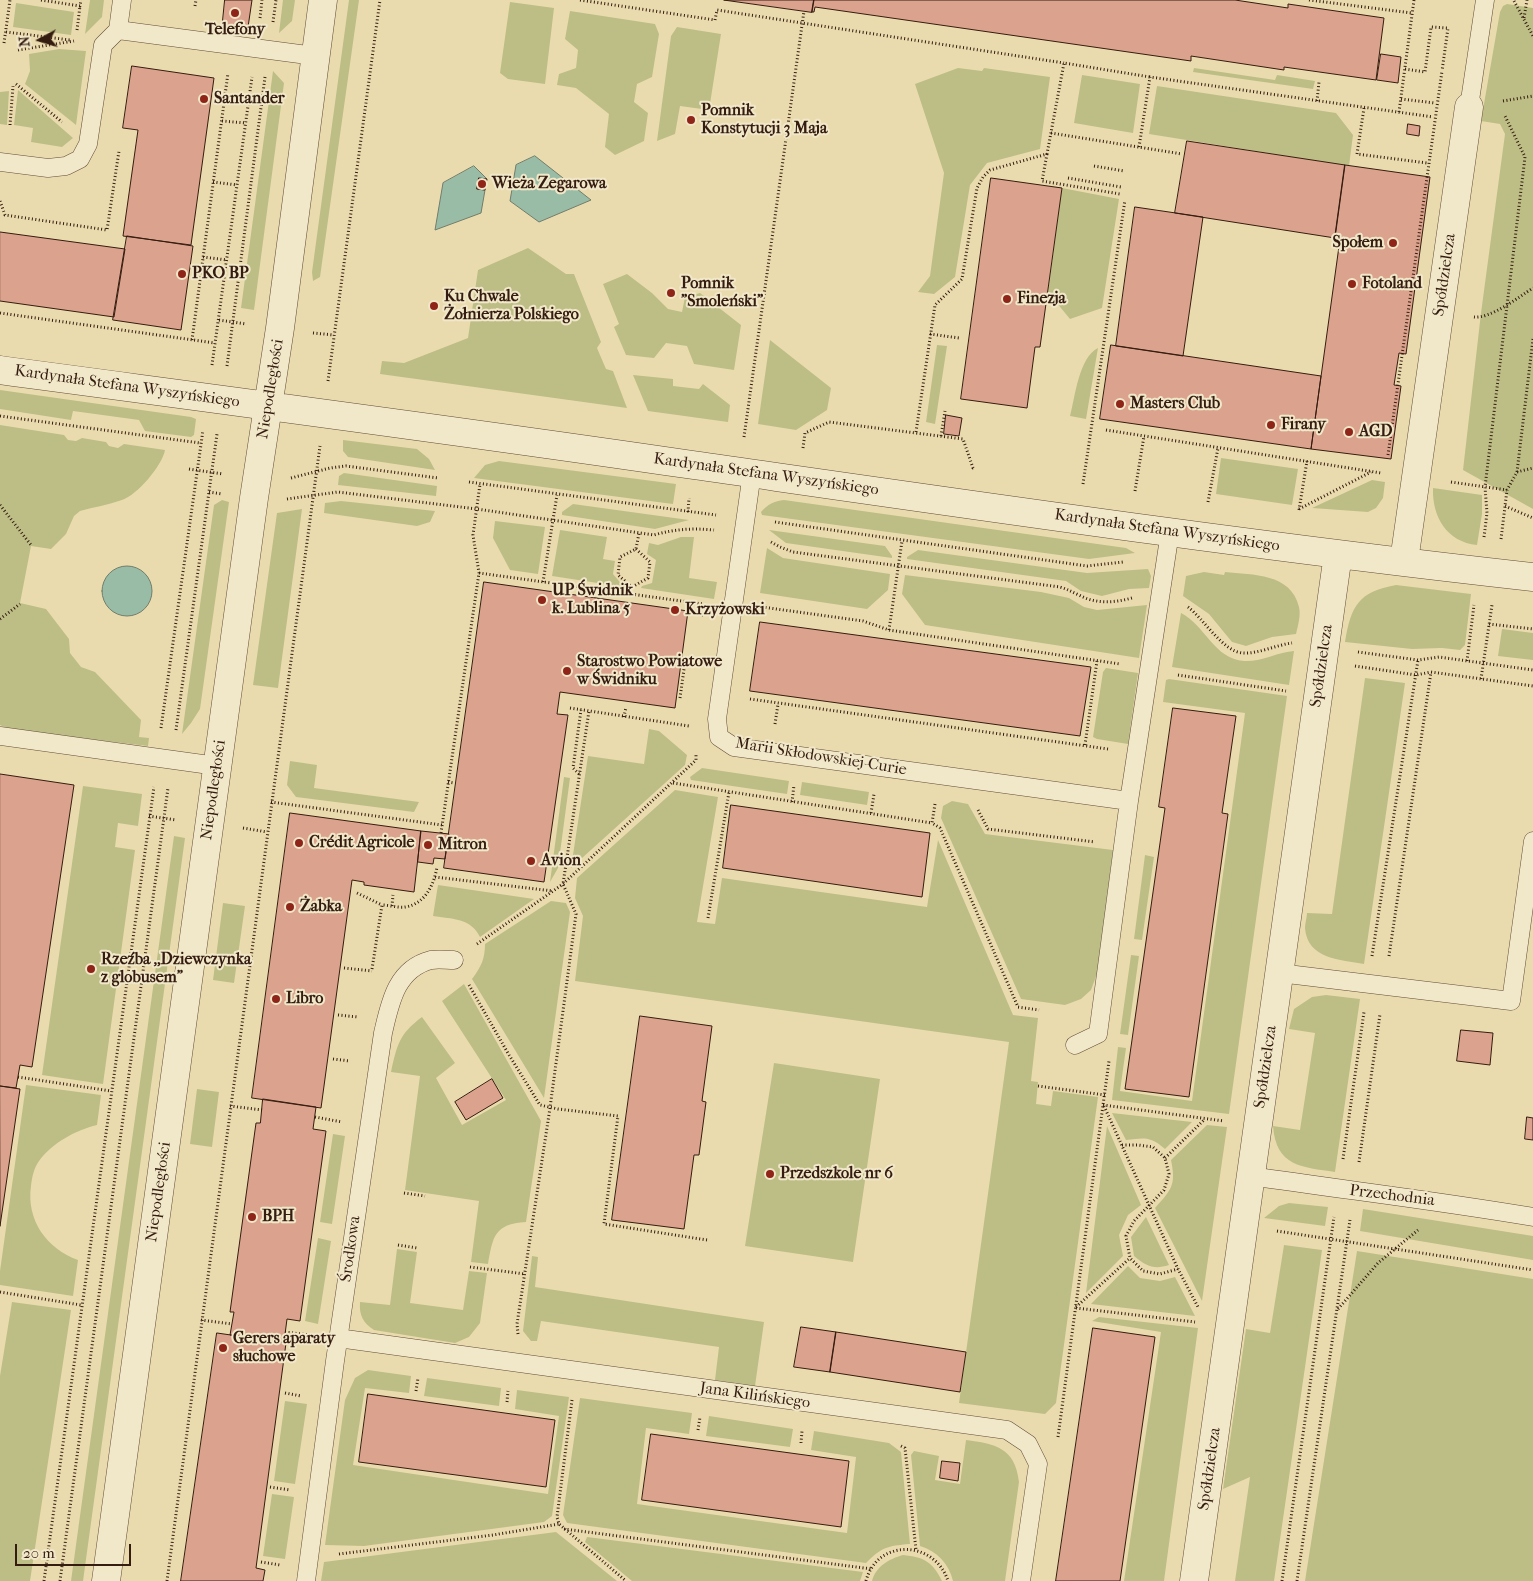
<!DOCTYPE html>
<html>
<head>
<meta charset="utf-8">
<style>
	body { margin:0 }
	#map { position:relative; width:1533px; height:1581px; overflow:hidden; background:#eadbae; font-family:"IM FELL French Canon",serif }
	canvas { display:block }
	.north { position:absolute; left:15px; top:15px; width:50px; height:50px; -webkit-text-stroke:4px #f1e8ca; paint-order:stroke; rotate:264deg; font-size:14px; font-weight:700; line-height:20px; text-align:center; color:#351c10 }
	.north::after { content:''; display:block; margin:auto; width:18px; height:22px; background:#351c10; clip-path:polygon(50% 0,100% 100%,50% 72%,0 100%) }
	.scale { position:absolute; left:15px; top:1544px; width:116px; height:22px; box-sizing:border-box; border:2px solid #351c10; border-top:0; padding-left:6px; font-size:15px; line-height:18px; white-space:nowrap; color:#351c10; -webkit-text-stroke:4px #f1e8ca; paint-order:stroke }
</style>
</head>
<body>
<div id="map">
<canvas width="1533" height="1581"></canvas>
<div class="north">N</div>
<div class="scale">20 m</div>
</div>
<script>
const ctx = document.querySelector('canvas').getContext('2d');
ctx.lineJoin = 'round';
function fillPath(path, color) {
  ctx.fillStyle = color;
  ctx.fill(path, 'evenodd');
}
function strokePath(path, color, width, dash) {
  ctx.strokeStyle = color;
  ctx.lineWidth = width;
  ctx.lineCap = dash ? 'butt' : 'round';
  ctx.setLineDash(dash || []);
  ctx.stroke(path);
}
function drawText(font, color, halo, rows, align = 'center') {
  ctx.font = font + ' "IM FELL French Canon",serif';
  ctx.lineWidth = 4;
  ctx.setLineDash([]);
  ctx.textBaseline = 'middle';
  ctx.strokeStyle = halo;
  ctx.fillStyle = color;
  for (const [text, x, y, turn = 0] of rows) {
    ctx.save();
    ctx.translate(x, y);
    ctx.rotate((+turn || 0) * Math.PI / 180);
    ctx.textAlign = isNaN(turn) ? turn : align;
    if (halo) ctx.strokeText(text, 0, 0);
    ctx.fillText(text, 0, 0);
    ctx.restore();
  }
}
const green = new Path2D(`
	M90,0H104L102,17L85,34Z
	M283,0H295L292,21L279,33Z
	M349,0H359L320,277L313,281L312,272Z
	M510,2L554,8L545,84L508,79L500,73Z
	M16,3L74,12L71,35L13,27Z
	M1507,4L1533,8V509L1463,470L1481,313L1505,134L1500,124L1481,121L1500,12L1503,6Z
	M570,11L655,24L659,34L652,77L637,84L634,102L648,113L644,141L615,155L605,147L609,114L576,88L557,85L559,74L576,68L578,50L565,39Z
	M677,27L721,34L709,110L680,106L675,134L657,141L671,36Z
	M59,49L86,51L76,125L25,84L30,71L29,54Z
	M958,68L982,71L984,68L1050,77L1040,149L987,163L970,185L955,277L934,294L918,292L930,276L944,173L915,84Z
	M1194,68L1275,80L1277,75L1315,81L1313,89L1193,72Z
	M273,71L284,83L254,310L241,308Z
	M1082,75L1140,84L1133,133L1074,123Z
	M1157,86L1336,113L1353,135L1349,166L1149,134Z
	M18,90L73,138L62,147L31,142L33,128L14,125Z
	M9,91L7,125L0,124V92Z
	M1062,188L1119,199L1102,308L1070,319L1056,302L1047,300Z
	M528,248L566,274H574L601,342L597,348L606,369L613,371L627,408L380,374L382,361L404,363L468,338L478,270Z
	M627,274L652,293L668,309L682,312L685,297L700,293L741,325L734,370L694,364L687,346L666,343L654,358L626,355L614,327L619,324L603,284Z
	M770,340L831,388L827,410L796,430L758,424Z
	M937,345L947,346L935,424L926,422Z
	M1098,348L1086,419L1070,416C1075,397 1079,357 1098,348Z
	M633,375L673,379V386L699,389L703,384L730,405L728,422L648,411Z
	M0,390L191,417L196,419L194,435L191,437L145,431L139,420L73,411L71,420L0,409Z
	M0,425L64,435L68,440L76,441L82,438L106,442L109,446L118,448L124,444L165,450C162,466 137,495 122,500C108,505 94,507 80,511L74,516L66,534L51,549L31,546L20,603L46,609L69,639L70,653L81,667L95,672L141,720L139,737L149,738L148,746L11,730L0,725Z
	M343,440L417,449L429,459L435,470L348,457L343,451Z
	M1221,458L1298,469L1292,505L1216,494Z
	M499,461L676,484L673,504L474,478L485,465Z
	M344,473L437,486L436,496L338,485L339,476Z
	M1372,480L1385,482L1383,498L1376,508L1368,512L1312,508Z
	M1433,488L1482,495V514L1477,545C1447,542 1432,517 1433,488Z
	M222,500L229,502L200,709L191,723L182,734L214,505Z
	M784,500L1126,548L1135,553L1089,559L762,515L761,512C768,504 774,501 784,500Z
	M341,501L435,511L430,522L417,526L324,513L325,503Z
	M573,504L689,520L655,529L562,515V512Z
	M302,509L278,688L253,685L277,513Z
	M495,521L545,527L538,574L510,570L493,538Z
	M560,530L607,537L603,559L615,561L613,574L624,587L552,576Z
	M769,530L885,546L892,556V558L786,543Z
	M681,537H694L689,578L717,582L714,599L641,588L642,586L652,583L656,560L647,554L649,543L658,545Z
	M767,548L783,558L890,574L888,590L867,609L760,593Z
	M918,550L1087,573L1148,569L1151,576L1149,588L1129,589L1102,596L1081,591L1066,581L907,559V557Z
	M1204,572L1224,575L1225,572C1253,575 1291,573 1299,607C1301,615 1298,626 1296,634L1272,637L1246,646L1232,642L1209,614L1183,596L1186,576Z
	M905,575L1041,592L1069,598L1084,607L1097,610L1147,605L1139,658L925,625L902,594Z
	M1396,585L1471,594L1465,645L1460,650L1442,648L1412,649L1345,642C1351,606 1358,592 1396,585Z
	M1181,613C1205,625 1214,659 1244,661C1261,662 1278,652 1294,651L1289,685L1172,667Z
	M1502,629L1533,633V660L1498,656Z
	M1106,668L1138,673L1128,744L1097,739L1093,737L1103,672Z
	M1365,678L1405,683L1364,964C1341,960 1307,959 1305,928C1305,923 1307,917 1307,913L1332,914Z
	M1169,679L1287,696L1229,1114L1112,1100L1118,1047L1126,1048L1120,1091L1192,1101L1245,713L1163,702L1166,680Z
	M649,729L659,731L687,755L685,765L571,868L588,756L644,764Z
	M290,761L317,765L314,788L419,802L414,812L296,797L287,785Z
	M702,768L789,781L787,794L691,780L690,777Z
	M564,777L570,778L558,868L550,882Z
	M802,782L869,792L867,805L800,795Z
	M83,786L142,794L138,826L118,823L115,847L135,850L103,1084L42,1075Z
	M675,790L718,797L697,922L715,924L722,878L927,907L938,840L1013,1015L1038,1018L1031,1081L1038,1082L1036,1104L1051,1106L1053,1091L1098,1097L1056,1403L1045,1414L959,1403L1009,1042L575,981L583,916L575,898L577,878Z
	M952,801L968,804L985,834L1113,850L1098,971L1091,990L1081,999L1065,1005L1021,999L941,818L943,806Z
	M174,836L185,838L83,1581H71Z
	M1145,855L1154,857L1142,940L1134,939Z
	M438,885L534,899L480,937C471,918 452,919 433,916Z
	M551,901L566,903L570,912L544,1098L472,979C481,967 485,959 485,944Z
	M223,903L245,906L234,983L213,980Z
	M1131,955L1139,956L1128,1035L1120,1034Z
	M464,984L541,1121L526,1222C494,1224 493,1237 488,1264L471,1262L479,1201L405,1190L420,1076L391,1072C397,1045 399,1034 422,1017L455,1063L436,1078L462,1125L506,1100L442,1001Z
	M1326,995L1360,999L1335,1172C1302,1167 1276,1167 1273,1126L1300,1130L1315,1033L1289,1029L1294,1009L1312,997Z
	M774,1063L880,1079L853,1262L745,1246Z
	M26,1085L101,1095L97,1125C76,1130 52,1143 39,1161C34,1168 32,1177 31,1186C26,1220 47,1249 78,1260L73,1296L0,1285V1271Z
	M197,1089L219,1092L212,1147L190,1144Z
	M1112,1113L1192,1122L1165,1149C1150,1136 1145,1138 1126,1140Z
	M1207,1125L1227,1127L1202,1301L1155,1208C1172,1189 1176,1185 1171,1160Z
	M1107,1126L1141,1205L1128,1215L1119,1235L1123,1256L1086,1293Z
	M333,1134L345,1136L332,1224L320,1222Z
	M1289,1203L1328,1207L1325,1226L1264,1218L1279,1206Z
	M1363,1209L1533,1236V1260L1360,1231Z
	M1146,1217L1169,1265C1154,1270 1146,1266 1134,1256L1131,1237Z
	M318,1238L331,1241L318,1324L305,1321Z
	M1284,1245L1322,1250L1274,1581H1235L1250,1477L1223,1489L1246,1329L1270,1333Z
	M397,1249L417,1252L410,1303L463,1310L469,1271L487,1273L480,1323L469,1337L455,1343L374,1330C363,1323 359,1315 360,1302L390,1305Z
	M1357,1251L1533,1279V1581H1305Z
	M532,1256L538,1257L535,1287L764,1322L755,1386L715,1380L719,1347L541,1321L537,1341H531L523,1331Z
	M1128,1266L1140,1278L1160,1281L1175,1277L1195,1316L1091,1304Z
	M12,1302L71,1310L30,1581H0V1376Z
	M1099,1317L1198,1328L1164,1581H1124L1161,1332L1092,1321Z
	M368,1370L411,1376L409,1393L365,1388L353,1465L548,1494L559,1416L515,1409L517,1390L569,1397L552,1516L544,1522L364,1546L325,1545L345,1400L355,1378Z
	M427,1378L501,1388L499,1406L424,1396Z
	M580,1398L692,1413L689,1434L646,1428L637,1504L847,1533L856,1457L811,1450L814,1431L889,1443L901,1452L910,1544C887,1546 882,1547 866,1563L567,1523L563,1515Z
	M285,1401L307,1404L295,1484L274,1481Z
	M709,1416L793,1429L790,1447L706,1436Z
	M966,1440C995,1444 1015,1447 1019,1482L1005,1581H953C949,1564 937,1551 920,1546L911,1455L914,1451L939,1456L935,1480L960,1484Z
	M272,1494L294,1497L285,1559L263,1556Z
	M556,1532L617,1581H321L324,1562Z
	M587,1537L863,1572L860,1581H632L585,1542Z
	M903,1555C924,1557 933,1562 942,1581H872C876,1566 889,1559 903,1555Z`);
const water = new Path2D(`
	M535,156L591,200L539,222L510,201L516,165Z
	M474,166L487,179L477,189L485,190L481,213L435,230L443,183Z
	M102 591a25 25 0 1 1 50 0a25 25 0 1 1-50 0Z`);
const building = new Path2D(`
	M225,0H252L247,34L222,30Z
	M724,0H814L812,12Z
	M814,0H1235L1288,8V4L1384,18L1376,80L1284,67V70L1191,56V61L815,7L814,12H812Z
	M1381,54L1401,57L1398,83L1377,80Z
	M132,66L214,78L191,245L123,236L138,130L123,128Z
	M1408,124L1420,126L1419,136L1407,134Z
	M1187,141L1345,165L1335,238L1175,213Z
	M1345,165L1430,177L1406,354L1399,353L1394,385L1401,386L1391,459L1311,449L1340,239L1335,238Z
	M479,178L487,179L485,190L477,189Z
	M991,178L1062,188L1040,347H1035L1027,408L961,399Z
	M1135,207L1203,217L1183,356L1116,346Z
	M0,232L125,249L114,317L0,301Z
	M127,236L193,246L181,330L113,320Z
	M1111,345L1321,376L1311,449L1100,419Z
	M946,415L962,418L959,436L944,434Z
	M484,582L688,611L675,708L560,692L557,714L568,715L544,882L444,868Z
	M760,622L1091,667L1080,736L750,691Z
	M1173,708L1236,716L1222,813L1228,814L1189,1097L1125,1089L1165,808L1159,807Z
	M0,774L74,785L32,1067L20,1065L16,1088L0,1086Z
	M731,805L930,833L922,897L723,868Z
	M290,813L421,831L414,892L364,885V882L352,880L321,1108L252,1098Z
	M421,831L449,834L445,859L434,858L433,864L418,862Z
	M640,1016L712,1026L702,1101L706,1102L699,1155H694L684,1229L612,1220Z
	M1461,1030L1493,1033L1490,1065L1457,1061Z
	M492,1079L503,1098L466,1120L455,1102Z
	M0,1086L20,1089L0,1226Z
	M263,1099L316,1107L313,1129L326,1131L300,1321L287,1319L284,1342L230,1335L234,1312H230L256,1123H260Z
	M1527,1117L1533,1118V1140L1525,1139Z
	M801,1327L836,1332L830,1372L794,1367Z
	M1093,1328L1155,1337L1120,1581H1056Z
	M836,1332L966,1352L960,1392L830,1372Z
	M217,1333L286,1343L256,1568L265,1570L263,1581H181Z
	M368,1394L555,1420L546,1487L359,1462Z
	M651,1434L849,1461L841,1527L642,1500Z
	M942,1461L960,1463L958,1481L940,1478Z`);
const path = new Path2D(`
	M41,0L80,6L81,0
	M580,0L715,20L717,10L1064,63
	M1309,0L1412,13
	M1514,1L1533,36
	M195,6L196,0
	M260,18L262,0
	M1524,18L1527,0
	M273,22L276,0
	M77,30L80,6
	M6,32L70,40
	M4,43L10,0
	M18,50L74,41
	M1405,69L1425,72L1431,27L1448,28L1442,71
	M16,84L62,122
	M1401,99L1435,103
	M1317,101L1319,82
	M1503,101L1533,96
	M1364,108L1357,154L1427,163
	M1399,112L1414,0
	M222,121L246,123
	M10,125L13,86
	M1051,133L1182,154
	M1139,147L1150,77L1433,117
	M1047,154L1042,181L1120,194
	M1094,166L1124,171
	M1068,178L1121,187
	M213,182L237,185
	M0,201L5,215L107,230L119,151
	M203,257L227,260
	M0,313L215,343
	M1474,317C1490,319 1519,297 1533,288
	M219,320L246,324
	M313,333L334,335
	M930,334L959,338
	M192,340L228,73
	M212,365L252,77
	M227,366L265,77
	M328,381L380,0
	M0,416L200,443
	M1106,430L1381,473
	M916,432L935,305L962,279L977,188L983,177L990,170L1047,154L1064,63L1150,77
	M941,436L945,411
	M744,437L804,11
	M803,448L805,433L829,422L963,439L973,468H975
	M189,469L223,474
	M1517,472L1533,468
	M291,478L330,468L346,466L438,478
	M469,482L716,515
	M1451,482L1507,490
	M1083,484L1125,200
	M1135,491L1144,436
	M209,492L222,494
	M287,499L338,492L477,509L654,535C675,529 692,528 714,530
	M1208,502L1218,448
	M0,505L31,545
	M1505,506L1533,518
	M1299,509L1371,472
	M1299,510L1307,461
	M688,512L689,498
	M775,522L1087,566L1123,562
	M1484,537L1487,513L1485,487L1525,157L1504,114
	M1501,539L1507,490L1517,472L1533,339
	M771,542L780,547L793,552L1060,587C1067,589 1072,592 1079,595C1095,604 1114,603 1132,598
	M636,549L650,562L648,578L632,587L618,575L620,557L636,549L639,533
	M479,573L703,604
	M543,582L557,495
	M762,607L863,621L889,630L1120,664
	M1188,607C1204,619 1223,652 1243,653C1258,654 1276,645 1292,643
	M695,614L703,615
	M0,619L20,604
	M1489,624L1533,629
	M889,630L902,541
	M1358,652L1418,660L1439,657L1533,670
	M1467,661L1474,605
	M1355,666L1416,675L1431,672L1533,686
	M1178,675L1286,691
	M1481,679L1492,605
	M680,698L685,662L696,664
	M750,699L1108,749
	M570,708L689,726
	M624,717L626,707
	M775,724L778,704
	M161,728L203,430
	M176,730L217,434
	M1085,745L1097,661
	M579,774L573,768L581,710
	M448,782L454,783
	M673,783L932,823
	M271,802L442,825
	M792,802L794,785
	M935,804L932,823L940,828L1018,1007L1039,1010
	M978,810L988,829L1095,842
	M871,813L874,794
	M149,816L176,820
	M243,828L267,832
	M441,833L479,573L473,535L480,484
	M435,877L553,891
	M357,893L382,905
	M392,906L393,895
	M708,918L729,792
	M477,944L563,884L696,760V755
	M1372,956L1418,660
	M1389,956L1431,672
	M344,968L372,971
	M372,969L382,905C389,905 398,908 405,907C425,904 434,885 437,867
	M469,985L509,1055L540,1105L558,1109L618,1116L604,1224L707,1240
	M338,1015L358,1017
	M333,1059L350,1061
	M18,1077L111,1091
	M1038,1086L1105,1095
	M1103,1105L1224,1121
	M230,1106L262,1110
	M1104,1106L1178,1269L1198,1307
	M315,1117L342,1122
	M1122,1145H1138L1153,1147L1165,1158L1169,1174L1164,1190L1134,1221L1126,1236L1130,1258L1143,1271L1160,1274L1178,1269
	M1165,1158L1205,1119
	M1343,1159L1364,1012
	M1359,1162L1380,1014
	M404,1193L425,1196
	M1277,1231L1533,1270
	M398,1245L417,1248
	M470,1267L525,1274
	M0,1292L81,1305
	M1076,1307L1130,1258
	M1076,1308L1195,1322
	M1338,1309L1378,1263L1418,1230
	M201,1320L232,1324
	M285,1332L310,1335
	M518,1334L517,1324L550,1108L576,914L563,884L589,711
	M416,1391L418,1378
	M285,1393L301,1396
	M572,1400L557,1517L559,1524L626,1581
	M507,1402L508,1391
	M698,1430L700,1417
	M1058,1437L1109,1061
	M801,1443L802,1431
	M901,1446L905,1448L916,1550
	M270,1487L290,1490
	M564,1529L872,1569
	M339,1554L493,1535L559,1524
	M261,1562L280,1565
	M44,1581L154,787
	M60,1581L168,788
	M167,1581L320,446
	M866,1581C877,1538 935,1540 948,1581
	M1282,1581L1334,1217
	M1297,1581L1350,1220`);
const lane = new Path2D(`
	M118,30L315,56
	M118,30L122,0
	M1469,107L1485,0
	M0,162L48,168L66,166L80,159L88,144L103,45L118,30
	M752,473L717,719L719,737L734,747L1129,801L1170,532
	M0,736L217,766
	M1279,973L1511,1001L1533,841
	M1075,1045L1098,1034L1129,801
	M1251,1176C1345,1190 1439,1201 1533,1217
	M338,1338L1007,1430L1028,1444L1038,1464L1021,1581
	M306,1581L335,1361L383,1033C390,1003 396,969 431,960C438,959 447,960 454,960`);
const street = new Path2D(`
	M0,370C231,401 462,431 693,465C973,505 1252,546 1533,577
	M1404,561L1469,107
	M106,1581L254,498L280,328L323,0
	M1194,1581L1338,554`);
const pathBridge = new Path2D(`
	M1388,455L1442,71`);
const markers = [
	[235,13,5,"#8f2418"],
	[204,99,5,"#8f2418"],
	[691,120,5,"#8f2418"],
	[482,184,5,"#8f2418"],
	[1393,243,5,"#8f2418"],
	[182,274,5,"#8f2418"],
	[1352,284,5,"#8f2418"],
	[671,293,5,"#8f2418"],
	[1007,299,5,"#8f2418"],
	[434,306,5,"#8f2418"],
	[1120,404,5,"#8f2418"],
	[1271,425,5,"#8f2418"],
	[1349,432,5,"#8f2418"],
	[542,600,5,"#8f2418"],
	[675,610,5,"#8f2418"],
	[567,671,5,"#8f2418"],
	[299,843,5,"#8f2418"],
	[428,845,5,"#8f2418"],
	[531,861,5,"#8f2418"],
	[290,907,5,"#8f2418"],
	[91,969,5,"#8f2418"],
	[276,999,5,"#8f2418"],
	[770,1174,5,"#8f2418"],
	[252,1217,5,"#8f2418"],
	[223,1348,5,"#8f2418"]
];
const poiNames = [
	["Telefony",235,30,"center"],
	["Santander",214,99],
	["Pomnik",701,111],
	["Konstytucji 3 Maja",701,129],
	["Wieża Zegarowa",492,184],
	["Społem",1383,243,"right"],
	["PKO BP",192,274],
	["Pomnik",681,284],
	["\"Smoleński\"",681,302],
	["Fotoland",1362,284],
	["Ku Chwale",444,297],
	["Żołnierza Polskiego",444,315],
	["Finezja",1017,299],
	["Masters Club",1130,404],
	["Firany",1281,425],
	["AGD",1359,432],
	["UP Świdnik",552,591],
	["k. Lublina 5",552,609],
	["Krzyżowski",685,610],
	["Starostwo Powiatowe",577,662],
	["w Świdniku",577,680],
	["Crédit Agricole",309,843],
	["Mitron",438,845],
	["Avion",541,861],
	["Żabka",300,907],
	["Rzeźba ,,Dziewczynka",101,960],
	["z globusem\"",101,978],
	["Libro",286,999],
	["Przedszkole nr 6",780,1174],
	["BPH",262,1217],
	["Gerers aparaty",233,1339],
	["słuchowe",233,1357]
];
const streetNames = [
	["Spółdzielcza",1445,275,-82],
	["Kardynała Stefana Wyszyńskiego",127,387,8],
	["Niepodległości",271,389,-81],
	["Kardynała Stefana Wyszyńskiego",766,475,8],
	["Kardynała Stefana Wyszyńskiego",1167,531,8],
	["Spółdzielcza",1322,666,-82],
	["Marii Skłodowskiej-Curie",821,757,9],
	["Niepodległości",214,790,-82],
	["Spółdzielcza",1266,1067,-82],
	["Niepodległości",159,1192,-82],
	["Przechodnia",1392,1196,7],
	["Środkowa",351,1249,-82],
	["Jana Kilińskiego",755,1396,8],
	["Spółdzielcza",1210,1469,-82]
];
fillPath(green, '#bdbe86');
fillPath(water, '#99bca6');
strokePath(water, '#717c6a', 1);
fillPath(building, '#dba38d');
strokePath(building, '#351c10', 1);
strokePath(lane, '#624c38', 19);
strokePath(street, '#624c38', 29);
strokePath(path, '#351c10', 3, [1, 2.5]);
strokePath(lane, '#f1e8ca', 18);
strokePath(street, '#f1e8ca', 28);
strokePath(pathBridge, '#351c10', 3, [1, 2.5]);
for (const [x, y, r, color] of markers) {
  const dot = new Path2D();
  dot.arc(x, y, r, 0, 2 * Math.PI);
  ctx.fillStyle = color;
  ctx.fill(dot);
  strokePath(dot, '#f1e8ca', 2);
}
drawText('bold 16px', '#351c10', '#f1e8ca', poiNames, 'left');
drawText('16px', '#351c10', '#f1e8ca', streetNames);
</script>
</body>
</html>
